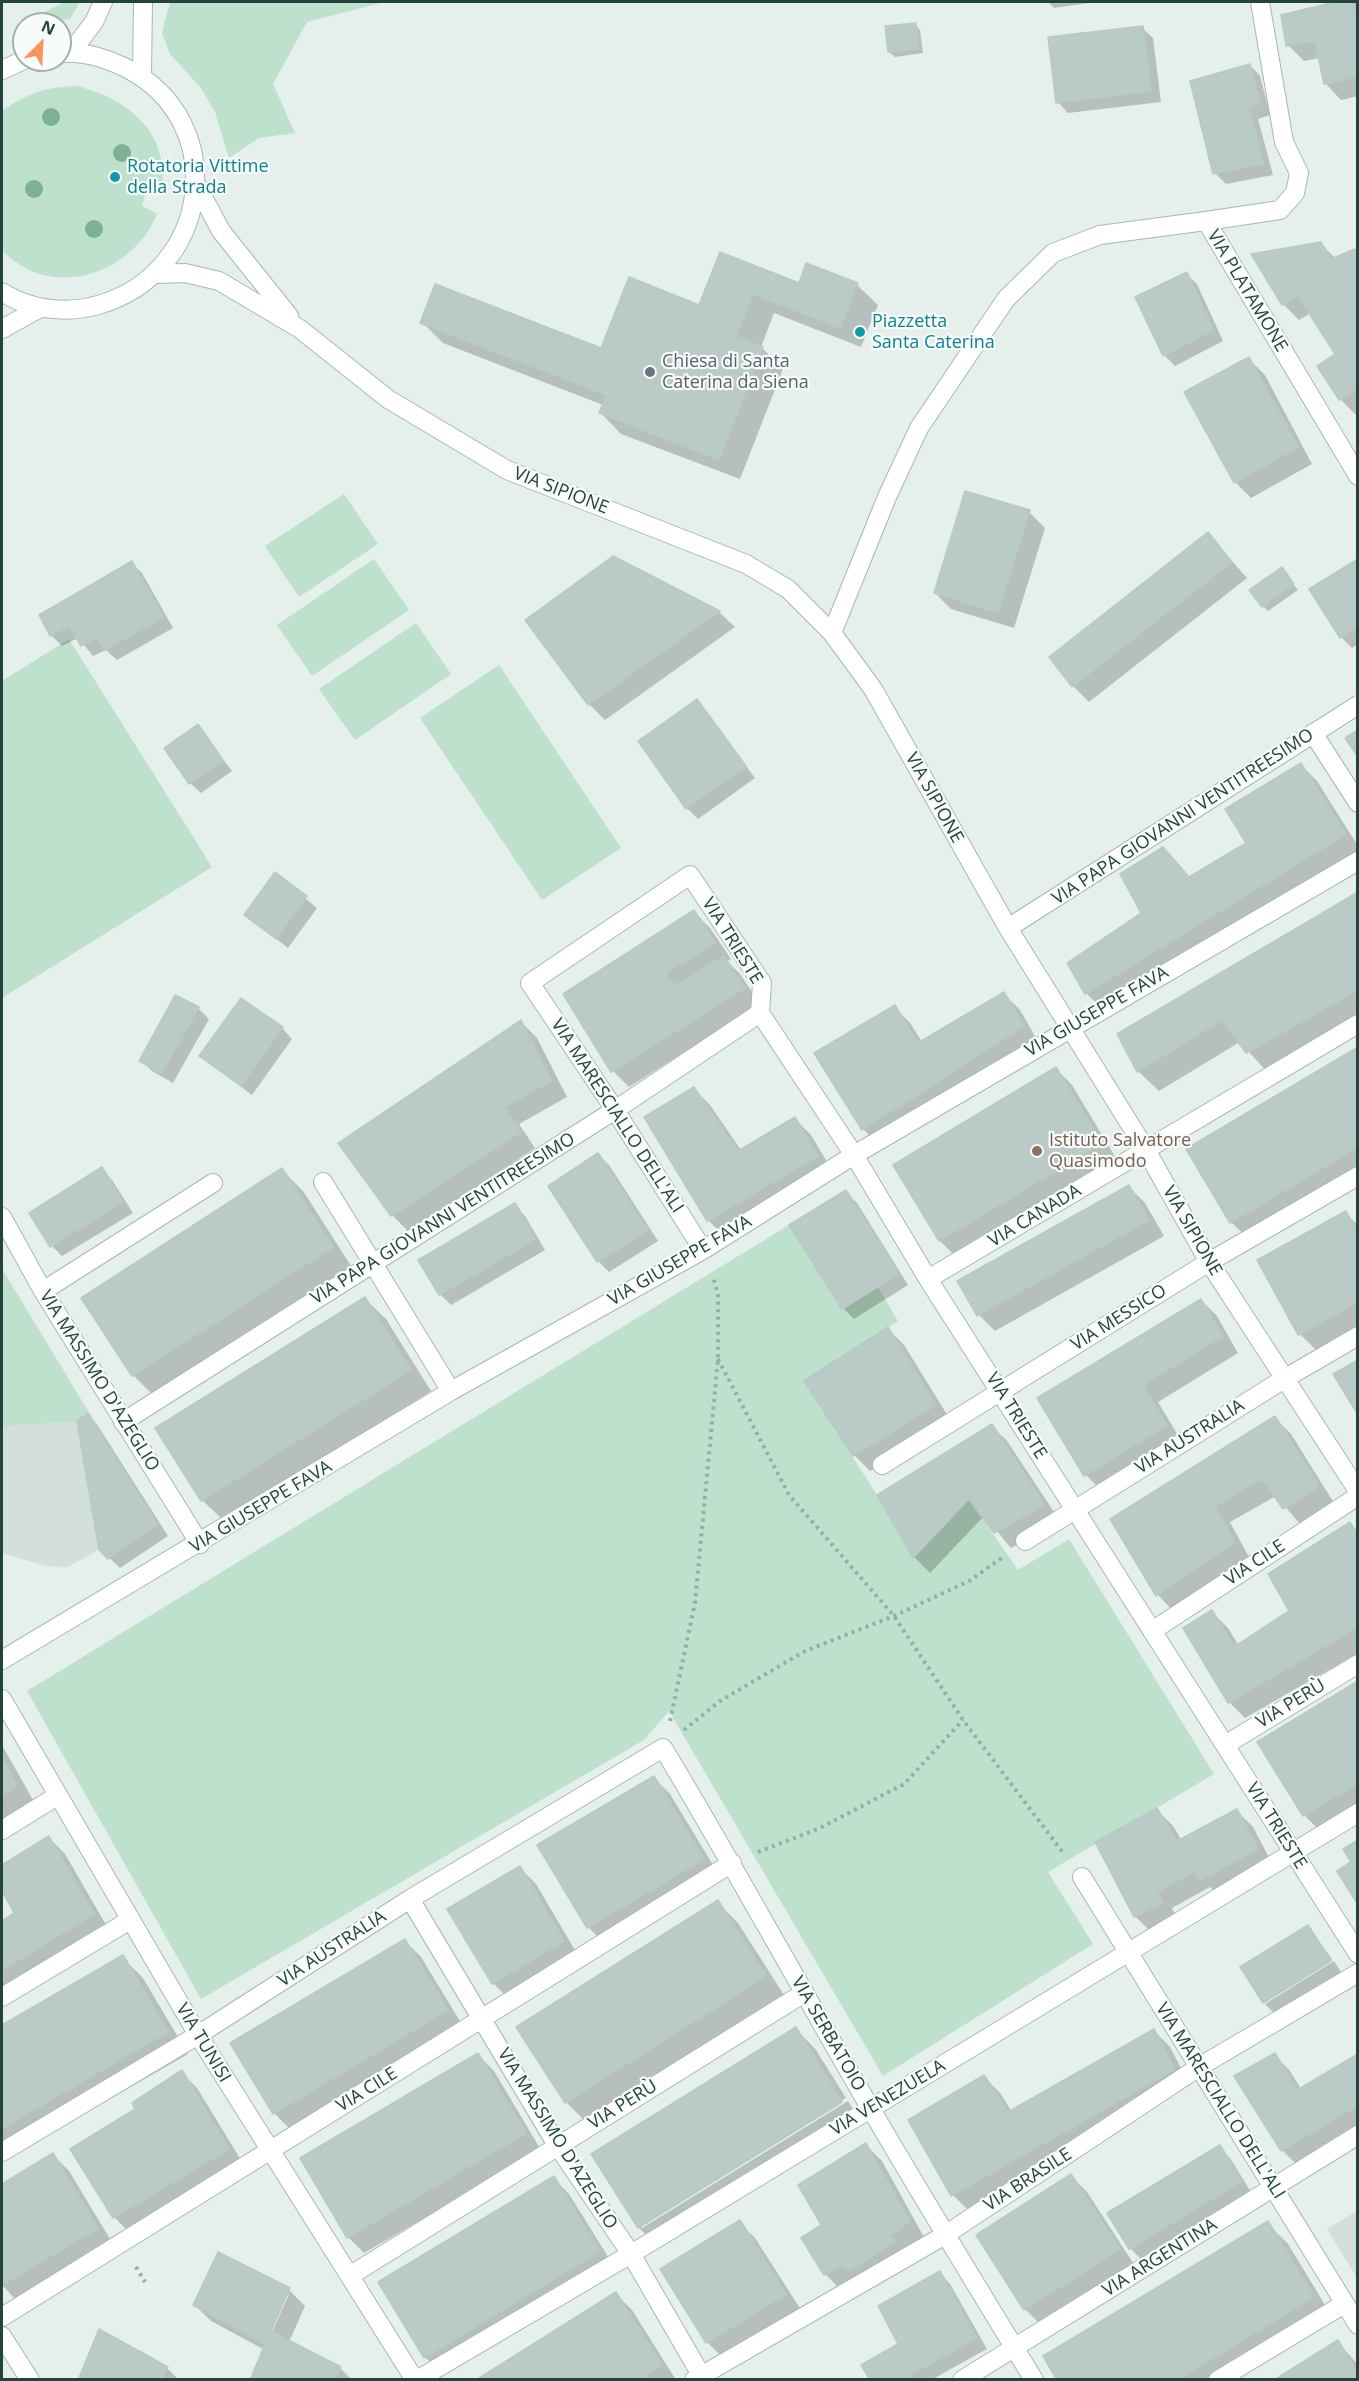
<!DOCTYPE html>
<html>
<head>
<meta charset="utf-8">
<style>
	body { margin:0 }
	#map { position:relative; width:1359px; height:2381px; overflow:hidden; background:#e5efec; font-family:"Open Sans",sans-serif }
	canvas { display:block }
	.frame { position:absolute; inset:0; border:3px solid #22433e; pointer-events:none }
	.north { position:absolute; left:12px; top:12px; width:60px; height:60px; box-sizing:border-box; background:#f7fbf9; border:2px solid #a2b1ae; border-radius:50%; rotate:24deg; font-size:16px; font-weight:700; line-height:24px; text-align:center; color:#22433e }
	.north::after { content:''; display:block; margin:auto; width:21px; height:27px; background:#fb9458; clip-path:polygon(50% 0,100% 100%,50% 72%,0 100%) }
</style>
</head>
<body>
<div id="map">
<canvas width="1359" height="2381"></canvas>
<div class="frame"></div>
<div class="north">N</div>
</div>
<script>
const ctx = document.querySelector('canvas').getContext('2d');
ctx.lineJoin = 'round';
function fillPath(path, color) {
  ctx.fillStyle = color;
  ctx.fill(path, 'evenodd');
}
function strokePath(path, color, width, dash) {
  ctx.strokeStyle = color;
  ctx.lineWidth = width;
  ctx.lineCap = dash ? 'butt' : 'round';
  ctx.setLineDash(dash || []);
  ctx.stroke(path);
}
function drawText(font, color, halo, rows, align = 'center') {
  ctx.font = font + ' "Open Sans",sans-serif';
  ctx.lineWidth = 4.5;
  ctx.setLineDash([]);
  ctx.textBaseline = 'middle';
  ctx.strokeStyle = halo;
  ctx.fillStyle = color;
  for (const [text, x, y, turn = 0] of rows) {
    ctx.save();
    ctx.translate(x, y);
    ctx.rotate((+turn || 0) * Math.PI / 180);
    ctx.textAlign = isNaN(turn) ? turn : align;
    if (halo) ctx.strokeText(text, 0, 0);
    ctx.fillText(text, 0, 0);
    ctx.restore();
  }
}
const built = new Path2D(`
	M2,1269L158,1525L108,1559L99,1550L67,1567L46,1566L2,1553Z
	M1357,2211V2278L1327,2229Z`);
const green = new Path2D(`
	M64,2H80L70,19L24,24L12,29Z
	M170,2H384L307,22L273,84L295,133L259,138L229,158L215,112L201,88L170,54L162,33Z
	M77,86C128,99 170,132 162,191L145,195L142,206L157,214C132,275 51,302 2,250V111C27,93 46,87 77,86Z
	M344,494L378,544L299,597L265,546Z
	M374,559L409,610L312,676L277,625Z
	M416,623L451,674L355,740L319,689Z
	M69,639L212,867L2,998V681Z
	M499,665L621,848L542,900L420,718Z
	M789,1225L842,1309L878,1287L898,1321L804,1381L877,1495L913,1558L969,1499L1018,1570L1069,1539L1214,1774L1048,1872L1093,1944L883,2076L669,1711L644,1740L201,1999L27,1691Z
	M2,1269L88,1413L77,1421L2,1426Z`);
const shadow = new Path2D(`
	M1048,2H1096L1054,8Z
	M1341,2H1354L1358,5V96L1341,100L1325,83L1320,58L1304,61L1288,45L1283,16Z
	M915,25L920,30L923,53L895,57L889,52Z
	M1142,28L1153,38L1161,102L1068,113L1058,102Z
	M1250,65L1260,76L1270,115L1258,119L1273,175L1226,184L1215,173Z
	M1320,243L1336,259L1358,253L1356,415L1340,399L1337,354L1311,313L1299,320L1283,304Z
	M721,254L800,285H857L878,305L861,347L774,313L761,347L783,369L740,479L621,434L601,413L603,405L443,343L422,322L602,350L700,307Z
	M1186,274L1197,284L1223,341L1175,366L1164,355Z
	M1249,359L1265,375L1312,464L1251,498L1235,482Z
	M1029,512L1045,528L1014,628L951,609L935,593Z
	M1208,534L1247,578L1089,702L1073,686Z
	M614,558L719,612L735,627L605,720L589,704Z
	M1358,561V644L1352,648L1341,637Z
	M131,562L142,573L173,628L117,660L106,650L93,656L78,638L62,646L51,635Z
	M1282,569L1298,590L1268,611L1263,606Z
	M697,701L755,778L698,819L687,808Z
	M198,726L232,771L201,793L190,783Z
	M1301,765L1317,781L1358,846V853L1102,1009L1086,993L1143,913L1163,849L1190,878L1248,844Z
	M275,874L317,908L288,948L246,915Z
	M1358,894V1022L1268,1073L1240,1042L1159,1091L1138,1071Z
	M694,912L710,928L731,959L727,961L740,974L760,1004L629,1087L613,1071L565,994Z
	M1004,994L1020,1010L1039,1043L879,1145L863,1129L894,1007L910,1023L922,1042Z
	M198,1008L209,1019L173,1083L152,1071L141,1060Z
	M521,1022L537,1038L567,1097L519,1124L535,1148L408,1231L392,1215Z
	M282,1028L292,1039L252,1095L201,1056Z
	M1358,1049V1180L1252,1242L1231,1222Z
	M1056,1069L1072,1085L1117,1160L956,1257L940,1241L895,1166Z
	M694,1089L710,1105L741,1150L795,1119L811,1135L833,1172L724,1236L708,1220Z
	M598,1154L609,1165L658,1241L609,1272L599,1262L550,1186Z
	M102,1169L112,1180L133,1213L62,1256L52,1246Z
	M282,1170L303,1191L353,1269L154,1396L133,1375Z
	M1129,1187L1145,1203L1164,1236L995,1331L979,1315L960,1282Z
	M846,1192L857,1203L908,1285L854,1319L843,1308L792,1226Z
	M515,1205L525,1216L545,1250L451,1305L440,1294Z
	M1345,1213L1358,1225V1327L1316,1350L1300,1334Z
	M365,1299L386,1319L431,1391L223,1520L202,1500Z
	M1201,1300L1217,1316L1238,1353L1158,1402L1182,1442L1102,1491L1086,1475L1039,1399Z
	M888,1329L904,1345L951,1421L870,1471L854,1455Z
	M88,1415L98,1426L168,1536L120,1568L100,1549Z
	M1275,1418L1291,1434L1334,1503L1300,1524L1276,1496L1230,1522L1250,1559L1173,1611L1158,1595L1112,1519Z
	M991,1425L1007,1441L1060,1521L1011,1548L984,1516L930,1573L914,1557L879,1496Z
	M1350,1524L1358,1532V1653L1245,1718L1229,1702L1212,1612L1228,1628L1239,1646L1291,1611Z
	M1358,1683V1808L1320,1831L1304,1815Z
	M2,1745L37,1807L2,1827Z
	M654,1778L670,1794L719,1875L604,1943L588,1927L539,1845Z
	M1157,1810L1173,1826L1182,1841L1237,1811L1253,1827L1273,1865L1218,1895L1210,1887L1172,1908L1178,1920L1151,1932L1135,1916L1097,1843Z
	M49,1838L65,1854L109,1930L2,1996V1923L16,1914L2,1888V1866Z
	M520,1868L536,1884L579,1957L509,1999L493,1983Z
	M717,1902L738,1923L786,1998L587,2123L566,2102Z
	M1308,1927L1332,1959L1264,2001V2003L1242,1967Z
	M405,1941L421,1957L463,2026L290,2129L274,2113Z
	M122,1957L143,1978L188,2054L2,2161V2026Z
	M1334,1961L1341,1972L1274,2013L1265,2004Z
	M796,2029L816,2050L846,2098L642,2224V2228L848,2101L862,2124L660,2248L639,2228L593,2154Z
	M1154,2031L1170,2047L1190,2085L969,2211L953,2195L984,2077L1000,2093L1012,2112Z
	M478,2055L494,2071L541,2150L364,2253L348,2237Z
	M1274,2055L1290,2071L1301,2089L1358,2056V2130L1298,2166L1282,2150L1236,2076Z
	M181,2072L197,2088L244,2165L130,2233L114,2217L137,2110Z
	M866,2145L882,2161L925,2239L842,2291L826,2275L803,2238L823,2225Z
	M1220,2147L1230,2158L1251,2192L1141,2259L1130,2248Z
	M53,2155L69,2171L113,2244L17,2301L2,2285V2185Z
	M1071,2176L1087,2192L1135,2266L1042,2326L1026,2310L978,2236Z
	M553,2178L569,2194L615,2268L441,2373L425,2357L380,2282Z
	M739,2222L755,2238L801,2310L723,2358L707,2342L662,2269Z
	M1267,2223L1288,2244L1333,2318L1232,2380H1059Z
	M940,2273L950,2284L987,2349L931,2380H871L900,2345Z
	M289,2290L305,2306L289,2342L340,2368L352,2380H252L265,2350L211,2321L195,2305ZM286,2294H289L269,2339L267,2337Z
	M616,2294L632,2310L676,2380H478Z
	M1338,2342L1358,2365V2380Z
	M167,2368L179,2380H80Z`);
const building = new Path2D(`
	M1335,2H1353L1358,26V76L1324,84L1315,41L1286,46L1281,15Z
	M916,23L919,49L888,52L885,26Z
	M1143,26L1151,91L1056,103L1048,37Z
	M1250,64L1260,104L1249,108L1264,164L1213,174L1190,81Z
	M1321,242L1331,259L1355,249L1358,253V388L1339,400L1317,366L1335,354L1298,296L1282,305L1251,254Z
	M720,252L799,283L806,263L858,283L840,328L753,294L736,336L763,347L719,460L599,413L606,395L420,323L435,284L601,348L629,277L699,305Z
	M1187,272L1213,330L1163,356L1135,297Z
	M1249,357L1298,447L1234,483L1184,392Z
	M965,491L1030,510L998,613L934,593Z
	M1208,532L1232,562L1072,687L1049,657Z
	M613,556L720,611L588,705L525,620Z
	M1358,559V627L1340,638L1309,589Z
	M132,561L164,617L105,650L97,638L81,646L69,626L50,636L39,615Z
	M1282,567L1294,584L1262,607L1249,590Z
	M697,699L746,766L686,809L638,741Z
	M198,724L223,760L189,784L164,748Z
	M1358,730V757L1345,738Z
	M1301,763L1346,834L1085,994L1067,963L1141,913L1120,874L1163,847L1189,877L1246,843L1225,809Z
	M275,872L307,896L276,939L244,915Z
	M1358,892V990L1246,1053L1222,1020L1137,1072L1117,1034Z
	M694,910L716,943L665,973L675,986L724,956L745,988L611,1072L563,994Z
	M1004,992L1024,1026L862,1130L814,1053L895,1005L918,1043Z
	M175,995L199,1007L162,1073L139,1061Z
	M241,998L283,1027L241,1086L199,1056Z
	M521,1020L552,1081L504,1107L521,1132L391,1216L338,1143Z
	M1358,1047V1147L1230,1223L1186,1149Z
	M1056,1067L1102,1143L1022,1191L976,1115Z
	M694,1087L738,1151L795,1117L818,1156L707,1221L644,1117Z
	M976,1115L1022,1191L939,1241L893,1165Z
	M598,1153L648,1230L597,1262L548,1186Z
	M102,1167L123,1202L50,1247L29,1213Z
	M282,1168L333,1247L132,1376L81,1298Z
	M1129,1185L1149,1220L977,1316L957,1281Z
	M846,1190L899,1274L842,1309L789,1225Z
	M515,1203L536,1239L439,1295L418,1260Z
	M1346,1211L1358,1233V1302L1298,1335L1257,1260Z
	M365,1297L411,1370L201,1501L155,1428Z
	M1201,1299L1223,1336L1143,1385L1167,1425L1084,1476L1037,1398Z
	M888,1327L936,1405L853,1456L804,1381Z
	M1358,1360V1415L1333,1374Z
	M88,1413L158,1525L108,1559L99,1550L77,1421Z
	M1275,1416L1319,1486L1283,1509L1262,1479L1215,1506L1235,1542L1156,1596L1110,1519Z
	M992,1424L1045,1505L994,1533L969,1499L913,1558L877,1495Z
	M1350,1522L1358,1535V1627L1228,1703L1183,1628L1212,1610L1234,1647L1289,1611L1268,1574Z
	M1358,1681V1783L1303,1816L1257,1742Z
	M2,1758L17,1786L2,1795Z
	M654,1776L704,1859L587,1928L537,1845Z
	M1157,1808L1177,1841L1237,1809L1258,1849L1200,1880L1194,1872L1157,1892L1163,1903L1134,1917L1095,1842Z
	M49,1836L94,1914L2,1970V1921L14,1913L2,1891V1865Z
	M1358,1840V1905L1337,1871L1351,1862L1343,1849Z
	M520,1866L564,1941L492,1984L447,1909Z
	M718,1900L766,1976L565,2103L516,2027Z
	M1308,1925L1331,1961L1263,2003L1240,1967Z
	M405,1939L448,2010L273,2114L230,2043Z
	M123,1955L168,2032L2,2128V2025Z
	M796,2027L842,2102L638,2228L591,2154Z
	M1154,2029L1175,2069L951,2196L908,2120L984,2075L1008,2112Z
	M478,2053L526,2133L347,2238L300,2158Z
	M1275,2053L1297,2090L1358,2054V2105L1281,2151L1234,2076Z
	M182,2070L229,2149L113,2218L70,2149L135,2109L132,2103Z
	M866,2143L910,2222L890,2236L895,2242L848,2271L843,2265L824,2275L801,2238L821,2225L798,2185Z
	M1220,2145L1242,2181L1129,2249L1107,2213Z
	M53,2153L98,2228L2,2285V2184Z
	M1071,2174L1120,2249L1024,2310L976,2235Z
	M554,2176L600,2251L424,2358L378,2282Z
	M740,2220L786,2294L706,2343L660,2269Z
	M1268,2221L1314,2297L1177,2380H1057L1043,2356Z
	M218,2252L290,2288L271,2331L341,2367L335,2380H250L265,2344L193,2305Z
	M940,2271L977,2338L901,2380H870L861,2365L898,2344L878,2306Z
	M616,2292L662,2365L638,2380H476Z
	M99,2329L168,2367L162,2380H78Z
	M1338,2340L1358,2373V2380H1274Z`);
const path = new Path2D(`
	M718,1359L789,1495L894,1616L963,1720L1064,1854
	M670,1721L695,1603L718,1359V1294L713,1277
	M684,1730L720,1701L805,1651L894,1616L969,1581L1003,1557
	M758,1852L818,1829L904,1784L963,1720
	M136,2267L145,2282`);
const minor = new Path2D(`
	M71,52L94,22L103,2
	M2,70L24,60
	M142,76L143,2
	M196,184L221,231L289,316
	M1206,221L1280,210L1295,193L1299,173L1284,142L1260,2
	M157,274L185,273L219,281L300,329L388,399L507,470L746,564L788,589L832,633L873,689L1008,928L1146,1150L1209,1262L1358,1491
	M2,292C29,310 67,314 98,305C211,273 232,122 126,68C106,58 83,51 60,53
	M2,329L40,308
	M832,633L887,497L919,428L1006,299L1053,253L1100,235L1206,221L1358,476
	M1313,733L1358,803
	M1008,928L1358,705
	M323,1182L451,1391
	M2,1217L43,1291L200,1544
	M703,1250L615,1110L530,983L690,875L762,983L760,1013L854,1155L928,1279L1358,1954
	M928,1279L1358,1024
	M43,1291L213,1183
	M123,1422L615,1110L760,1013
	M882,1465L1209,1262L1358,1176
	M1025,1541L1284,1379L1358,1336
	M1152,1631L1358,1496
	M2,1660L451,1391L703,1250L854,1155L1358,861
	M2,1699L198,2035L415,2380
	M1225,1745L1358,1664
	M2,1830L57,1796
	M1082,1877L1358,2325
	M410,1899L557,2145L631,2254L704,2380
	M2,1997L130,1920
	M2,2152L198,2035L410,1899L663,1748C712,1829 757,1910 804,1992C877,2123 956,2252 1034,2380
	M351,2275L804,1993
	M2,2317L732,1863
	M2,2336L30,2380
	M417,2380L631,2254L1358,1813
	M694,2380L945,2235L1199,2067L1358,1973
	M962,2380L1358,2135
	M1218,2380L1344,2304`);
const trees = [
	[51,117],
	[122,153],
	[34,189],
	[94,229]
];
const markers = [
	[115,177,6,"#0f9aa8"],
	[860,332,6,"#0f9aa8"],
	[650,372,6,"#6b7280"],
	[1037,1151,6,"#8d6e63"]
];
const cultureNames = [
	["Rotatoria Vittime",127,167],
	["della Strada",127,188],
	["Piazzetta",872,322],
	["Santa Caterina",872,343]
];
const streetNames = [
	["VIA PLATAMONE",1247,291,59],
	["VIA SIPIONE",561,491,21],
	["VIA SIPIONE",934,798,61],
	["VIA PAPA GIOVANNI VENTITREESIMO",1183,817,-33],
	["VIA TRIESTE",732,941,58],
	["VIA GIUSEPPE FAVA",1097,1012,-30],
	["VIA MARESCIALLO DELL'ALI",617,1116,57],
	["VIA CANADA",1035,1216,-31],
	["VIA PAPA GIOVANNI VENTITREESIMO",443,1219,-32],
	["VIA SIPIONE",1192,1231,60],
	["VIA GIUSEPPE FAVA",680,1261,-30],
	["VIA MESSICO",1119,1318,-32],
	["VIA MASSIMO D'AZEGLIO",99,1381,58],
	["VIA TRIESTE",1016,1416,58],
	["VIA AUSTRALIA",1190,1437,-32],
	["VIA GIUSEPPE FAVA",261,1507,-31],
	["VIA CILE",1255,1563,-33],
	["VIA PERÙ",1291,1704,-31],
	["VIA TRIESTE",1276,1826,58],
	["VIA AUSTRALIA",332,1949,-33],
	["VIA SERBATOIO",828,2034,60],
	["VIA TUNISI",203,2043,59],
	["VIA CILE",367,2090,-32],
	["VIA VENEZUELA",888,2098,-31],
	["VIA MARESCIALLO DELL'ALI",1220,2101,58],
	["VIA PERÙ",623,2105,-32],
	["VIA MASSIMO D'AZEGLIO",557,2139,58],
	["VIA BRASILE",1028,2180,-33],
	["VIA ARGENTINA",1160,2258,-32]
];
const worshipNames = [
	["Chiesa di Santa",662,362],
	["Caterina da Siena",662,383]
];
const educationNames = [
	["Istituto Salvatore",1049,1141],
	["Quasimodo",1049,1162]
];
fillPath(built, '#d3dfdb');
fillPath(green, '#bde1cc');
fillPath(shadow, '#0003');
fillPath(building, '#bacac6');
strokePath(building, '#b7cac4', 1.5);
strokePath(minor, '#a7b8b4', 20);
strokePath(path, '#84b5ac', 4, [3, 4.5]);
strokePath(minor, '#fff', 18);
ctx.fillStyle = '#7eb098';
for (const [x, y] of trees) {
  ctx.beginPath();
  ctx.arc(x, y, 9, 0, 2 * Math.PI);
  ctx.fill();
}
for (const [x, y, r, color] of markers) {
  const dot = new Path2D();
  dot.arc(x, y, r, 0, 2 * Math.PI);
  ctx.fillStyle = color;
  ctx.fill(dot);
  strokePath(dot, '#f7fbf9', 2);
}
drawText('18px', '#0d838f', '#f7fbf9', cultureNames, 'left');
drawText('18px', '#22433e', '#f7fbf9', streetNames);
drawText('18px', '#5b616d', '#f7fbf9', worshipNames, 'left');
drawText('18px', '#785e54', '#f7fbf9', educationNames, 'left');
</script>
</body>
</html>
